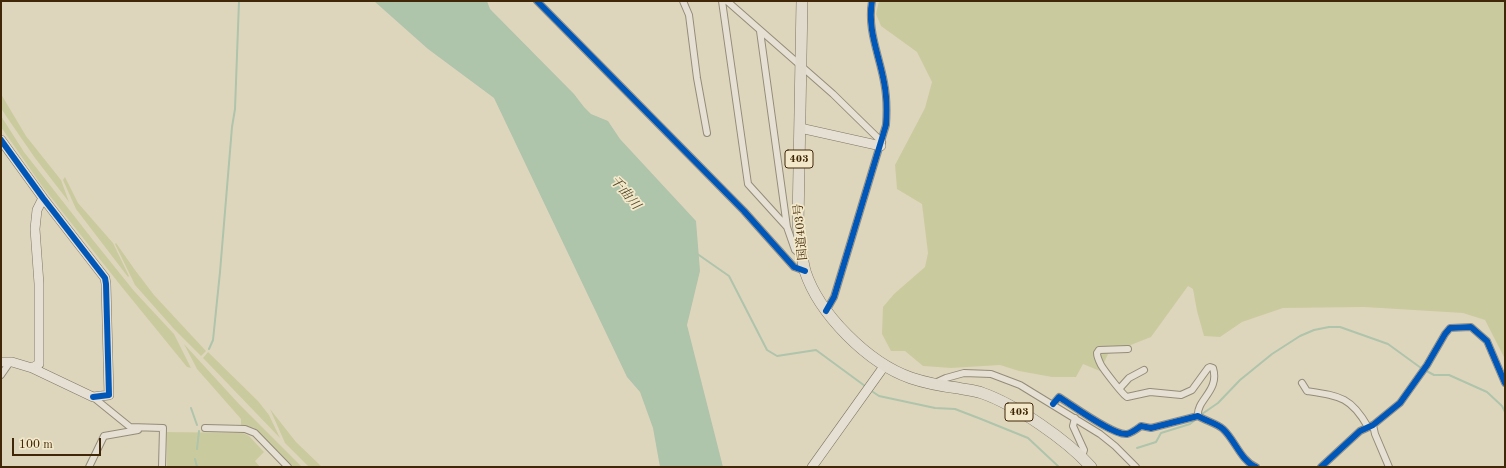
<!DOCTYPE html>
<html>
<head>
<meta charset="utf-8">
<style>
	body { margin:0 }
	#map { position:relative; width:1506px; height:468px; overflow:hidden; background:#ded6bc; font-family:"Old Standard TT",serif }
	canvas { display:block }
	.frame { position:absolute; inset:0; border:2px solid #402707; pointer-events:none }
	.scale { position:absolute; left:12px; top:438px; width:89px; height:18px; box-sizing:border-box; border:2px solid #402707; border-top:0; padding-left:5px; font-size:12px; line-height:14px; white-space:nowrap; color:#402707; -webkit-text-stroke:3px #f3e9ca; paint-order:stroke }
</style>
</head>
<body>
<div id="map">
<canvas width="1506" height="468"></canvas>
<div class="frame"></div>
<div class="scale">100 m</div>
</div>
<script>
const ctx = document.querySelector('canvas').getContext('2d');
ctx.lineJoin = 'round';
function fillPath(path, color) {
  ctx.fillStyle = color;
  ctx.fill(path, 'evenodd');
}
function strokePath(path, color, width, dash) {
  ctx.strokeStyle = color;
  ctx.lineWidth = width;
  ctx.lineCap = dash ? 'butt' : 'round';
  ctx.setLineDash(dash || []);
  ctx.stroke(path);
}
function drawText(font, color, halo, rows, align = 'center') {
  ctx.font = font + ' "Old Standard TT","Noto Serif JP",serif';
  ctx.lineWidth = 3.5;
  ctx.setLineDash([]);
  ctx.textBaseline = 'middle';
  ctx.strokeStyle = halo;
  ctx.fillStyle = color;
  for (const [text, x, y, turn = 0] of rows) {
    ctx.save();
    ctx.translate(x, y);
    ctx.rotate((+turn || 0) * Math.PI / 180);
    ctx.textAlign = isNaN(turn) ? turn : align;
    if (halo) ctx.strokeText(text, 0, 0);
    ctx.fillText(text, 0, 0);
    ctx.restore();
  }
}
const green = new Path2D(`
	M879,1H1505V359L1485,320L1463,313L1364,307L1283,308L1242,322L1220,337L1204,336L1197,311L1193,289L1188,286L1151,337L1108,354L1100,371L1083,364L1076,377H1052L1019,371L1000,365L951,368L923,366L905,351H891L882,334L883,307L894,294L925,267L928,253L922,204L897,189L895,165L925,108L932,82L917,52L881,26L876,14Z
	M1,94L26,136L61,180L69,202L35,158L6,116L1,108Z
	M1,116L24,152L93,240L134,291L174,334L191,368L187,367L121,286L42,186L1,127Z
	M65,177L78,203L113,243L129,276L128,277L76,209L63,180Z
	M116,243L135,270L154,295L206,351L201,356L174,329L135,285L115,244Z
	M184,344L239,404L302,467H291L254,428L241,426V419L197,369Z
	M208,352L258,401L269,415L280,438L205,360L203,358Z
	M270,409L296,442L322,467H309L285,443Z
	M167,432L243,433L249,436L264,452L255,461L260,467H167Z`);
const water = new Path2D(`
	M374,1H487L490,9L574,94L584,107L591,114L608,121L620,139L696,221L700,271L687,325L723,467H660L653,428L640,392L627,377L494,98L428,49Z`);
const stream = new Path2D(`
	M696,253L729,276L767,350L777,356L816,350L865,386
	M209,349L213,340L220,272L232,127L235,109L239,1
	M870,390L879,396L935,408L955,409L981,419L1028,438L1059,467
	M191,408L197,425
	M1202,414L1218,403L1240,380L1272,354L1300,336L1314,330L1329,327H1340L1388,344L1421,368L1434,375H1449L1487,392L1502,406L1505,412
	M1137,448L1156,442L1161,433L1190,424L1195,420
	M197,449L199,431
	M195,459L197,467`);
const street = new Path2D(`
	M537,1L744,211L794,267L805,271
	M683,1L689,15L697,78L707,133
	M722,1L748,184L787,227L795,250L802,256
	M727,1L833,94L882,142
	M760,31L787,227
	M826,311L834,297L886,125C887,111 887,97 884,82C879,54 867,30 872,1
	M1128,349L1099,350L1097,353C1097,357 1099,361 1101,365C1104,370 1123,395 1127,397L1150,392L1181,395L1192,390L1208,368L1210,367L1213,368C1220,391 1196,400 1198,416
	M1,375L10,362
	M935,383L946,378L964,373L991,374L1020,385L1100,434L1115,446L1136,467
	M1302,383L1307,391C1340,396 1351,397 1368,427
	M1120,388L1129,378L1144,370
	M93,397L130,427L163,428L162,467
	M1053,404L1059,397C1072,405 1114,436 1127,434C1132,433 1137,429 1141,426L1151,428L1198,416C1206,421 1216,423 1223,429C1235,440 1241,461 1256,467
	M1075,418L1073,426L1084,450L1082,457
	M1373,425L1375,434L1389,467
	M205,428L245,429L255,433L288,467
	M89,467L104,436L138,430
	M1321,467L1360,431L1373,425L1400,403L1427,365L1445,334L1450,328L1471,327L1487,341L1505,383`);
const secondary = new Path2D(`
	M800,128L881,146
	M1,140L43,198L105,278L106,284L109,395L93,397L32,368L12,362H1
	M32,368L39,364V284L35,229L37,210L43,198
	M812,467L885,365`);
const highway = new Path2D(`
	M802,1L798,223C800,239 801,256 805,271C819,314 868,363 911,378C926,383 942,386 958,388C966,390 974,390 982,393C1016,405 1067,440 1091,467`);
const cycleway = new Path2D(`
	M537,1L744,211L794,267L805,271
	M1,140L43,198L105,278L106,284L109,395L93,397
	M826,311L834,297L886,125C887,111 887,97 884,82C879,54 867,30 872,1
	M1053,404L1059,397C1072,405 1114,436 1127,434C1132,433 1137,429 1141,426L1151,428L1198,416C1206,421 1216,423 1223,429C1235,440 1241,461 1256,467
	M1321,467L1360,431L1373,425L1400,403L1427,365L1445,334L1450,328L1471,327L1487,341L1505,383`);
const shields = [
	[799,159,28],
	[1019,412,28]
];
const shieldNames = [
	["403",799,159],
	["403",1019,412]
];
const streetNames = [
	["国道403号",801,232,-95]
];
const waterNames = [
	["千曲川",625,193,50]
];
fillPath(green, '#caca9f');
fillPath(water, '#aec4ab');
strokePath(stream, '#aec4ab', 2);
strokePath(street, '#948c79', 8);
strokePath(secondary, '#7d7563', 10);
strokePath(highway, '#7d7563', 12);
strokePath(street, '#e5e0d3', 6);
strokePath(secondary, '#e5e0d3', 9);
strokePath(highway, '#e0dbcc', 11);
strokePath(cycleway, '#0057b8', 6);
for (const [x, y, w] of shields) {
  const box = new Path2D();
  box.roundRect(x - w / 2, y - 9, w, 18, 3);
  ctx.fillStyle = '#f3e9ca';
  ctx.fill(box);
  strokePath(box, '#402707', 1);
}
drawText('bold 11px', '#402707', null, shieldNames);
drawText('12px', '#402707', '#f3e9ca', streetNames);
drawText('italic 13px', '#564c2e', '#f3e9ca', waterNames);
</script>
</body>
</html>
